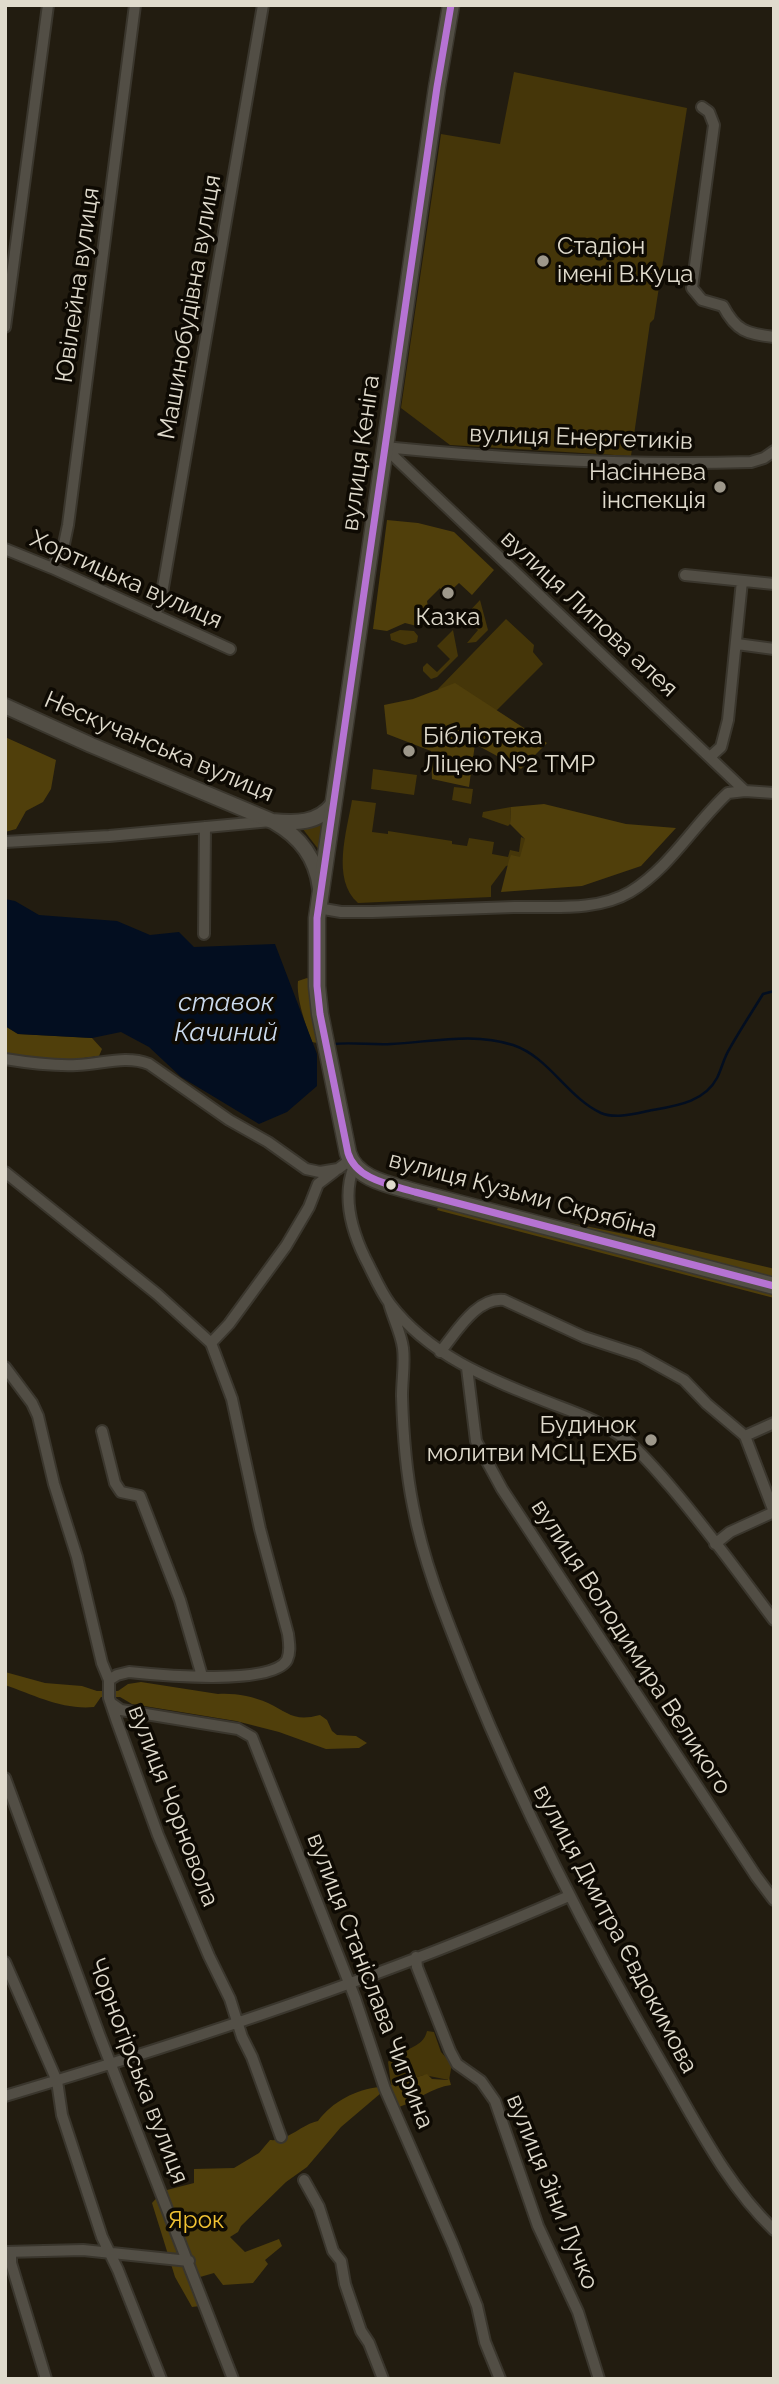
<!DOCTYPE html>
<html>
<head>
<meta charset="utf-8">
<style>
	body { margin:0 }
	#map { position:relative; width:779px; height:2384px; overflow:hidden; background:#221c10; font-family:Raleway,sans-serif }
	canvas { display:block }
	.frame { position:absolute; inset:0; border:7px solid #e0dbcd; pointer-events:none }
</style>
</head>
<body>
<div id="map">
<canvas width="779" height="2384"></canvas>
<div class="frame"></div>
</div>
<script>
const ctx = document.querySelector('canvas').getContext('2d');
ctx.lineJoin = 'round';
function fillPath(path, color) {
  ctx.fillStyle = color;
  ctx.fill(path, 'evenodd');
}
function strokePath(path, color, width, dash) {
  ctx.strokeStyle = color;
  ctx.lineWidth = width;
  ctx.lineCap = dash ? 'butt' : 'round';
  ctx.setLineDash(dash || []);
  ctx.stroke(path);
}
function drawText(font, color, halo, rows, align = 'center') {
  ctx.font = font + ' Raleway,sans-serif';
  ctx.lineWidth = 7;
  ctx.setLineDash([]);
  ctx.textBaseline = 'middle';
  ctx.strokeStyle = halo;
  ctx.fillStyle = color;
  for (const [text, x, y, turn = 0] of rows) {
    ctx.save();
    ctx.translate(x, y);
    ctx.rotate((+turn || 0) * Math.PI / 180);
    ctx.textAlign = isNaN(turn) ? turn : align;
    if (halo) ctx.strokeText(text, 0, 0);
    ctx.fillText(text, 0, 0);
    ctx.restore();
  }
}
const green = new Path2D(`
	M514,72L687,108L654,319L650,323L631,456L450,445L401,408L441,134L500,144Z
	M480,600L488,630L476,642L467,643L478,630L464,617Z
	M506,619L534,645L533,652L543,664L480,727L438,689Z
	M400,630L414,631L418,636L417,642L405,645L391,640L390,634Z
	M453,630L458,656L437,677L431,679L423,671V667L427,663L437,672L450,659L437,646Z
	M373,769L417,775L414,795L371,789Z
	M454,787L473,789L471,804L452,800Z
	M352,800L376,803L372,832L388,834V831L452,841V844L467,846L469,838L494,842L492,854L508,857L510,850L519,852L521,837L539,845L534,860L506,866L491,886V897L358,903C331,879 347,831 352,800Z
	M511,807L510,824L508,826L482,817L483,812Z
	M324,823L319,850L302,828Z
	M427,2031L434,2032L441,2052L452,2064L449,2080L424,2075L391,2085L388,2062C399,2048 423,2050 427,2031Z`);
const forest = new Path2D(`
	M387,520L418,523L454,532L494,570L472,595L459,583L445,596L440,588L427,601L429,613L417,626L405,623L387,631L373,629Z
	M455,683L547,743L521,769L475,744L469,787L432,779L431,751L387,734L384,705L413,699Z
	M5,737L56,760L51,789L43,802L26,811L16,829L5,832Z
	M544,804L626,824L676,828L641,866L582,886L501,892L509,860L511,855L520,857L525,839L510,824L511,807Z
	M307,978L309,979L320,1040L317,1043L312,1042C306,1026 296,998 298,981Z
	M5,1026L18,1034L92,1038L102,1049L99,1056L46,1063L5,1055Z
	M440,1202L774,1288V1298L437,1210Z
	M522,1213L629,1235L771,1268L774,1269V1280Z
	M5,1672L45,1683L82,1686L97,1691H118L128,1684L141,1682L218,1694C234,1693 252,1696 268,1703C289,1713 294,1722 320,1715L327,1720L332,1731L337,1735L356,1736L367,1743L359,1748L326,1749L279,1732L236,1721L132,1704L120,1697H101L94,1707C62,1710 34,1695 5,1685Z
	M427,2074L432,2079L448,2080L449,2078L451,2085C433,2087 416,2101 399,2107L390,2091L391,2085Z
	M380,2087L381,2093L341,2127L307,2167L286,2182L241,2226L238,2232L230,2237L245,2252L279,2239L282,2246L265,2260L268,2264L253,2283L223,2285L214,2273L200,2277V2306L192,2307L175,2277L152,2203L163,2191L194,2183V2169L234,2168L259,2153L270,2140C287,2142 302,2124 318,2121C332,2102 356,2089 380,2087Z`);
const water = new Path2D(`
	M5,899L15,901L39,915L117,921L150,935L179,932L194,947L275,944L317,1054V1086L287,1112L259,1124L181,1077L149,1047L121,1032L92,1038L18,1034L5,1026Z`);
const stream = new Path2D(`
	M333,1044C352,1042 372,1045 391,1044C432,1042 473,1032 513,1045C549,1057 567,1097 601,1113C615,1119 634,1114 648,1111C674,1106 704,1103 717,1078C722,1068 724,1057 730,1048C740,1030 752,1012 763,994L774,991`);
const minor = new Path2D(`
	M702,107L709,112L714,125L692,288L702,300L723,306C736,331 747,334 774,337
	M5,327L48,5
	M384,447L745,791L774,793
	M384,447C506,459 629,466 751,462L764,458L774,451
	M5,549L52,568L230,649
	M52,568L64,544L68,525L135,5
	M685,575L774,584
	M155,615L161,599L263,5
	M737,644L774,649
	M710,757L721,747L728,720L742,581
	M5,842L109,836L271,821
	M318,908L341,912H373C420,910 467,909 514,907C551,906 596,912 630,892C671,867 694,824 728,793L745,791
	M204,934L205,827
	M5,1059C29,1063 53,1066 77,1065C102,1064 126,1055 149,1064L229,1120L268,1142L306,1169L320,1172L338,1169L350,1160
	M354,1166C342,1196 351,1229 365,1258C373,1273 380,1291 390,1304C429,1355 487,1378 545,1401C573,1412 602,1421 626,1440C642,1453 656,1470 670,1486C707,1529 740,1575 774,1620
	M5,1172L157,1294L211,1343L232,1399L260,1529L288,1634C289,1643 291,1651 287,1660C272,1686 158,1675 129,1672L117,1675L109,1680
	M389,1303C393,1318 401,1333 403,1348C405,1363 402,1380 402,1396C403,1432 406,1471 413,1506C424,1566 449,1625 471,1681C525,1814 590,1940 662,2064C696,2122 725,2183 774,2230
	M211,1343L229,1324L286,1246L309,1207L318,1184L335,1171
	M440,1352C456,1333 476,1297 504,1300L584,1337L639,1355L684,1380L707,1404L745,1436L774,1512
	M5,1367L32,1403L38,1416L54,1484L77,1557L102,1663L109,1680V1698L116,1719L158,1835L209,1956L230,1999L242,2037L252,2057L281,2137
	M467,1368L476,1441L502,1489L756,1876L774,1900
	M102,1431L115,1483L121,1492L140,1496L180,1600L202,1676
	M745,1436L774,1423
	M715,1544L730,1532L774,1512
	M111,1703L121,1710L238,1729L252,1737L355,1998L385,2089L453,2245L477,2306L485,2342L500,2379
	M5,1778L99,2034L233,2379
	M416,1957L417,1967L450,2051L457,2064L481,2081L495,2101L538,2226L578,2312L599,2379
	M5,1962L57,2081L62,2115L102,2237L118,2270L161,2379
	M5,2096C196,2039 386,1976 569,1896
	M304,2180L319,2207L333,2251L341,2261L345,2284L361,2331L369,2343L383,2379
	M5,2252L83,2250L189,2261
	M11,2253V2263L46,2379`);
const tertiary = new Path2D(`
	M5,706L91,745L272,821C295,823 318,824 333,804
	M274,822C300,837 316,857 320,888`);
const secondary = new Path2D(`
	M451,5L437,87L317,918V986L320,1014L348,1153C356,1180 392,1185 415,1192L774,1286`);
const bus1 = new Path2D(`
	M451,5L437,87L317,918V986L320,1014L348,1153C356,1180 392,1185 415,1192L774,1286`);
const markers = [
	[543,261,7,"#9e988b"],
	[720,487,7,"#9e988b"],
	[448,593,7,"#9e988b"],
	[409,751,7,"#9e988b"],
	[391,1185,6,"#e0dbcd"],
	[651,1440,7,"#9e988b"]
];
const poiNames = [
	["Стадіон",557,247],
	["імені В.Куца",557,275],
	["Насіннева",706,473,"right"],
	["інспекція",706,501,"right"],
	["Казка",448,618,"center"],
	["Бібліотека",423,737],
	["Ліцею №2 ТМР",423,765],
	["Будинок",637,1426,"right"],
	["молитви МСЦ ЕХБ",637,1454,"right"]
];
const streetNames = [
	["Ювілейна вулиця",78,285,-82],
	["Машинобудівна вулиця",190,307,-80],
	["вулиця Енергетиків",581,438,2],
	["вулиця Кеніга",361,453,-82],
	["Хортицька вулиця",126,580,24],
	["вулиця Липова алея",589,614,43],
	["Нескучанська вулиця",159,747,23],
	["вулиця Кузьми Скрябіна",523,1195,15],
	["вулиця Володимира Великого",631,1647,57],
	["вулиця Чорновола",173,1806,69],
	["вулиця Дмитра Євдокимова",615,1929,62],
	["вулиця Станіслава Чигрина",370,1981,69],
	["Чорногірська вулиця",138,2071,69],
	["вулиця Зіни Лучко",552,2192,68]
];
const parkNames = [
	["Ярок",196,2221]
];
const waterNames = [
	["ставок",226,1003],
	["Качиний",226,1033]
];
fillPath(green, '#453609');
fillPath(forest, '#503f0b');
fillPath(water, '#030e20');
strokePath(stream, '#030e20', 2.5);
strokePath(minor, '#3a362d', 14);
strokePath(tertiary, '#3a362d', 18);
strokePath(secondary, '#3a362d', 19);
strokePath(minor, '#524e45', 10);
strokePath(tertiary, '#524e45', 14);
strokePath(secondary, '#524e45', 16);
strokePath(bus1, '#b673d3', 7);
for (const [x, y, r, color] of markers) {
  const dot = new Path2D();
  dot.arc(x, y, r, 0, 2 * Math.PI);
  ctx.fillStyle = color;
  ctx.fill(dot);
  strokePath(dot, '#0e0a03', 2.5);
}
drawText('24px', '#e0dbcd', '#0e0a03', poiNames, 'left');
drawText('24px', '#e0dbcd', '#0e0a03', streetNames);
drawText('24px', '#f0c133', '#0e0a03', parkNames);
drawText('italic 26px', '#cbdaed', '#0e0a03', waterNames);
</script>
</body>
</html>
